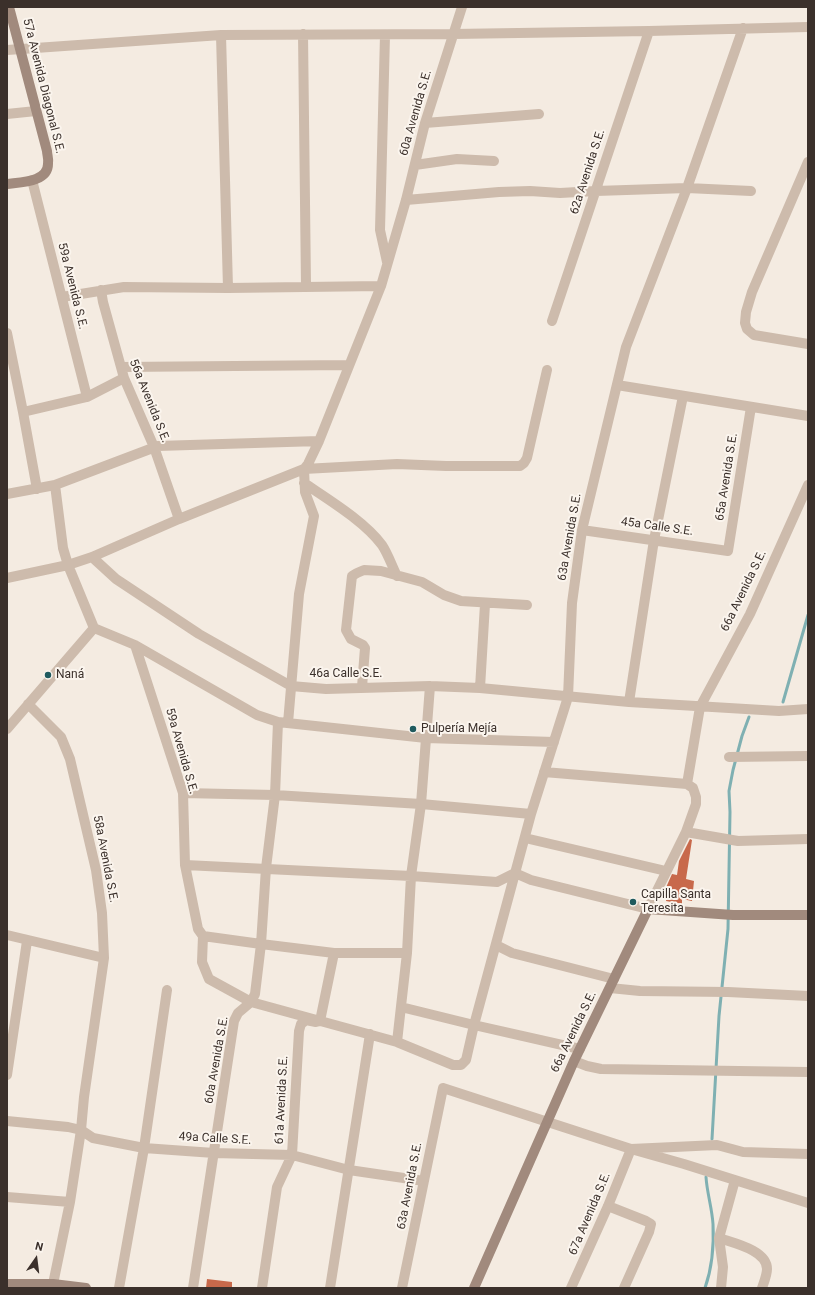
<!DOCTYPE html>
<html>
<head>
<meta charset="utf-8">
<style>
	body { margin:0 }
	#map { position:relative; width:815px; height:1295px; overflow:hidden; background:#f4ebe1; font-family:Roboto,sans-serif }
	canvas { display:block }
	.frame { position:absolute; inset:0; border:8px solid #3b302b; pointer-events:none }
	.north { position:absolute; left:16px; top:1239px; width:40px; height:40px; -webkit-text-stroke:3px #fbf5ee; paint-order:stroke; rotate:14deg; font-size:11px; font-weight:700; line-height:16px; text-align:center; color:#3b302b }
	.north::after { content:''; display:block; margin:auto; width:14px; height:18px; background:#3b302b; clip-path:polygon(50% 0,100% 100%,50% 72%,0 100%) }
</style>
</head>
<body>
<div id="map">
<canvas width="815" height="1295"></canvas>
<div class="frame"></div>
<div class="north">N</div>
</div>
<script>
const ctx = document.querySelector('canvas').getContext('2d');
ctx.lineJoin = 'round';
function strokePath(path, color, width, dash) {
  ctx.strokeStyle = color;
  ctx.lineWidth = width;
  ctx.lineCap = dash ? 'butt' : 'round';
  ctx.setLineDash(dash || []);
  ctx.stroke(path);
}
function fillPath(path, color) {
  ctx.fillStyle = color;
  ctx.fill(path, 'evenodd');
}
function drawText(font, color, halo, rows, align = 'center') {
  ctx.font = font + ' Roboto,sans-serif';
  ctx.lineWidth = 4;
  ctx.setLineDash([]);
  ctx.textBaseline = 'middle';
  ctx.strokeStyle = halo;
  ctx.fillStyle = color;
  for (const [text, x, y, turn = 0] of rows) {
    ctx.save();
    ctx.translate(x, y);
    ctx.rotate((+turn || 0) * Math.PI / 180);
    ctx.textAlign = isNaN(turn) ? turn : align;
    if (halo) ctx.strokeText(text, 0, 0);
    ctx.fillText(text, 0, 0);
    ctx.restore();
  }
}
const stream = new Path2D(`
	M783,702L808,615
	M712,1139L719,1016L728,929L730,812L729,791L733,770L742,736L749,717
	M705,1288C712,1268 714,1245 713,1224C712,1208 707,1193 706,1177`);
const building = new Path2D(`
	M690,839L692,840L686,879L694,881L692,901L682,899V904L666,901L667,893L664,892L672,874L677,875L679,861Z
	M207,1279L232,1282V1288H206Z`);
const street = new Path2D(`
	M303,34L306,286
	M221,35L228,288
	M385,35L380,230L387,262
	M7,50L221,35L453,34L649,31L808,27
	M7,114L36,111
	M425,123L539,114
	M808,162L752,292L746,312L745,323L747,329L754,335L808,344
	M415,165L457,159L494,161
	M32,180L87,397
	M406,200L499,192L530,191L560,193L596,191L687,188L751,191
	M101,290L103,302L124,378L154,447L179,519
	M62,297L124,287L228,288L381,286
	M552,321L649,31
	M7,333L23,412L37,489
	M121,367L349,365
	M617,385L808,416
	M23,412L87,397L124,378
	M304,483C329,500 364,521 382,545C388,554 392,566 397,576
	M55,485L63,548L68,565L94,628L135,645L257,715L278,722L426,738L554,742
	M7,494L55,485L158,446L319,441
	M582,530L728,551L751,407
	M92,557L116,579L199,634L291,686L326,689L430,686L480,688L629,702L779,711L808,709
	M7,578L68,565L92,557L179,519L304,469L397,464L446,466H520L524,463L527,458L547,370
	M135,645L183,793L185,865L198,929L203,936
	M362,687L365,648L363,645L351,639L346,630L352,576L357,573L364,570L381,571L422,582L444,595L461,601L527,605
	M480,688L485,604
	M629,702L654,540L683,396
	M28,704L61,737L70,759L96,870L102,913L104,958L84,1097L81,1130L70,1202L53,1284
	M288,723L299,594L314,516L305,492L304,469L308,464L319,441L381,286L406,200L425,123L462,7
	M7,729L94,628
	M729,757L808,756
	M687,784L700,707L750,614L808,485
	M183,793L275,795L421,804L531,814
	M686,832L738,841L808,839
	M525,838L666,871
	M185,865L411,876L497,882L515,873L531,880L648,909L686,832L696,804V797L693,788L687,784L544,772
	M7,935L104,958
	M203,936L202,962L209,979L251,1002L397,1042L453,1065H461L466,1060L474,1025L531,814L568,697L572,603L582,530L626,347L687,188L743,28
	M203,936L261,944L334,953H407
	M496,945L512,953L614,979
	M610,988L640,991L728,992L808,996
	M401,1007L474,1025L580,1049
	M397,1042L407,953L411,876L421,804L430,686
	M574,1061L587,1066L601,1069L808,1072
	M7,1075L27,941
	M7,1121L68,1127L81,1130L93,1138L144,1148L214,1153L292,1155L349,1170L424,1181
	M7,1197L70,1202
	M608,1206L646,1221L651,1224L649,1232L624,1288
	M719,1238C733,1243 767,1250 767,1269C767,1275 764,1282 762,1288
	M119,1288L144,1148L167,990
	M193,1288L234,1021L238,1013L251,1002L255,994L261,944L266,868L275,795L278,722
	M262,1288L277,1187L292,1155L299,1031L301,1024L306,1020L316,1022L320,1021L334,953
	M330,1288L370,1034
	M402,1288L443,1088L631,1149L684,1164L808,1203
	M571,1288L608,1206L631,1149L717,1145L743,1152L808,1154
	M721,1288L723,1267L719,1238L735,1180`);
const secondary = new Path2D(`
	M7,184C21,182 48,182 48,164C49,159 47,155 47,151L9,7
	M7,1284H53L86,1288
	M474,1288L574,1061L648,909L733,915H808`);
const markers = [
	[48,675,4,"#1f5a5e"],
	[413,729,4,"#1f5a5e"],
	[633,902,4,"#1f5a5e"]
];
const streetNames = [
	["57a Avenida Diagonal S.E.",43,86,76],
	["60a Avenida S.E.",416,113,-74],
	["62a Avenida S.E.",588,172,-72],
	["59a Avenida S.E.",72,286,76],
	["56a Avenida S.E.",149,401,68],
	["65a Avenida S.E.",727,477,-81],
	["45a Calle S.E.",657,527,8],
	["63a Avenida S.E.",570,537,-80],
	["66a Avenida S.E.",744,591,-64],
	["46a Calle S.E.",346,674],
	["59a Avenida S.E.",181,751,74],
	["58a Avenida S.E.",105,859,79],
	["66a Avenida S.E.",574,1032,-64],
	["60a Avenida S.E.",217,1060,-80],
	["61a Avenida S.E.",282,1100,-87],
	["49a Calle S.E.",215,1139,3],
	["63a Avenida S.E.",410,1186,-79],
	["67a Avenida S.E.",590,1214,-67]
];
const poiNames = [
	["Naná",56,675],
	["Pulpería Mejía",421,729],
	["Capilla Santa",641,895],
	["Teresita",641,909]
];
strokePath(stream, '#7fb0b2', 3);
fillPath(building, '#c8694b');
strokePath(street, '#cdbbac', 10);
strokePath(secondary, '#a18a7d', 10);
for (const [x, y, r, color] of markers) {
  const dot = new Path2D();
  dot.arc(x, y, r, 0, 2 * Math.PI);
  ctx.fillStyle = color;
  ctx.fill(dot);
  strokePath(dot, '#fbf5ee', 1.5);
}
drawText('12px', '#3b302b', '#fbf5ee', streetNames);
drawText('12px', '#3b302b', '#fbf5ee', poiNames, 'left');
</script>
</body>
</html>
